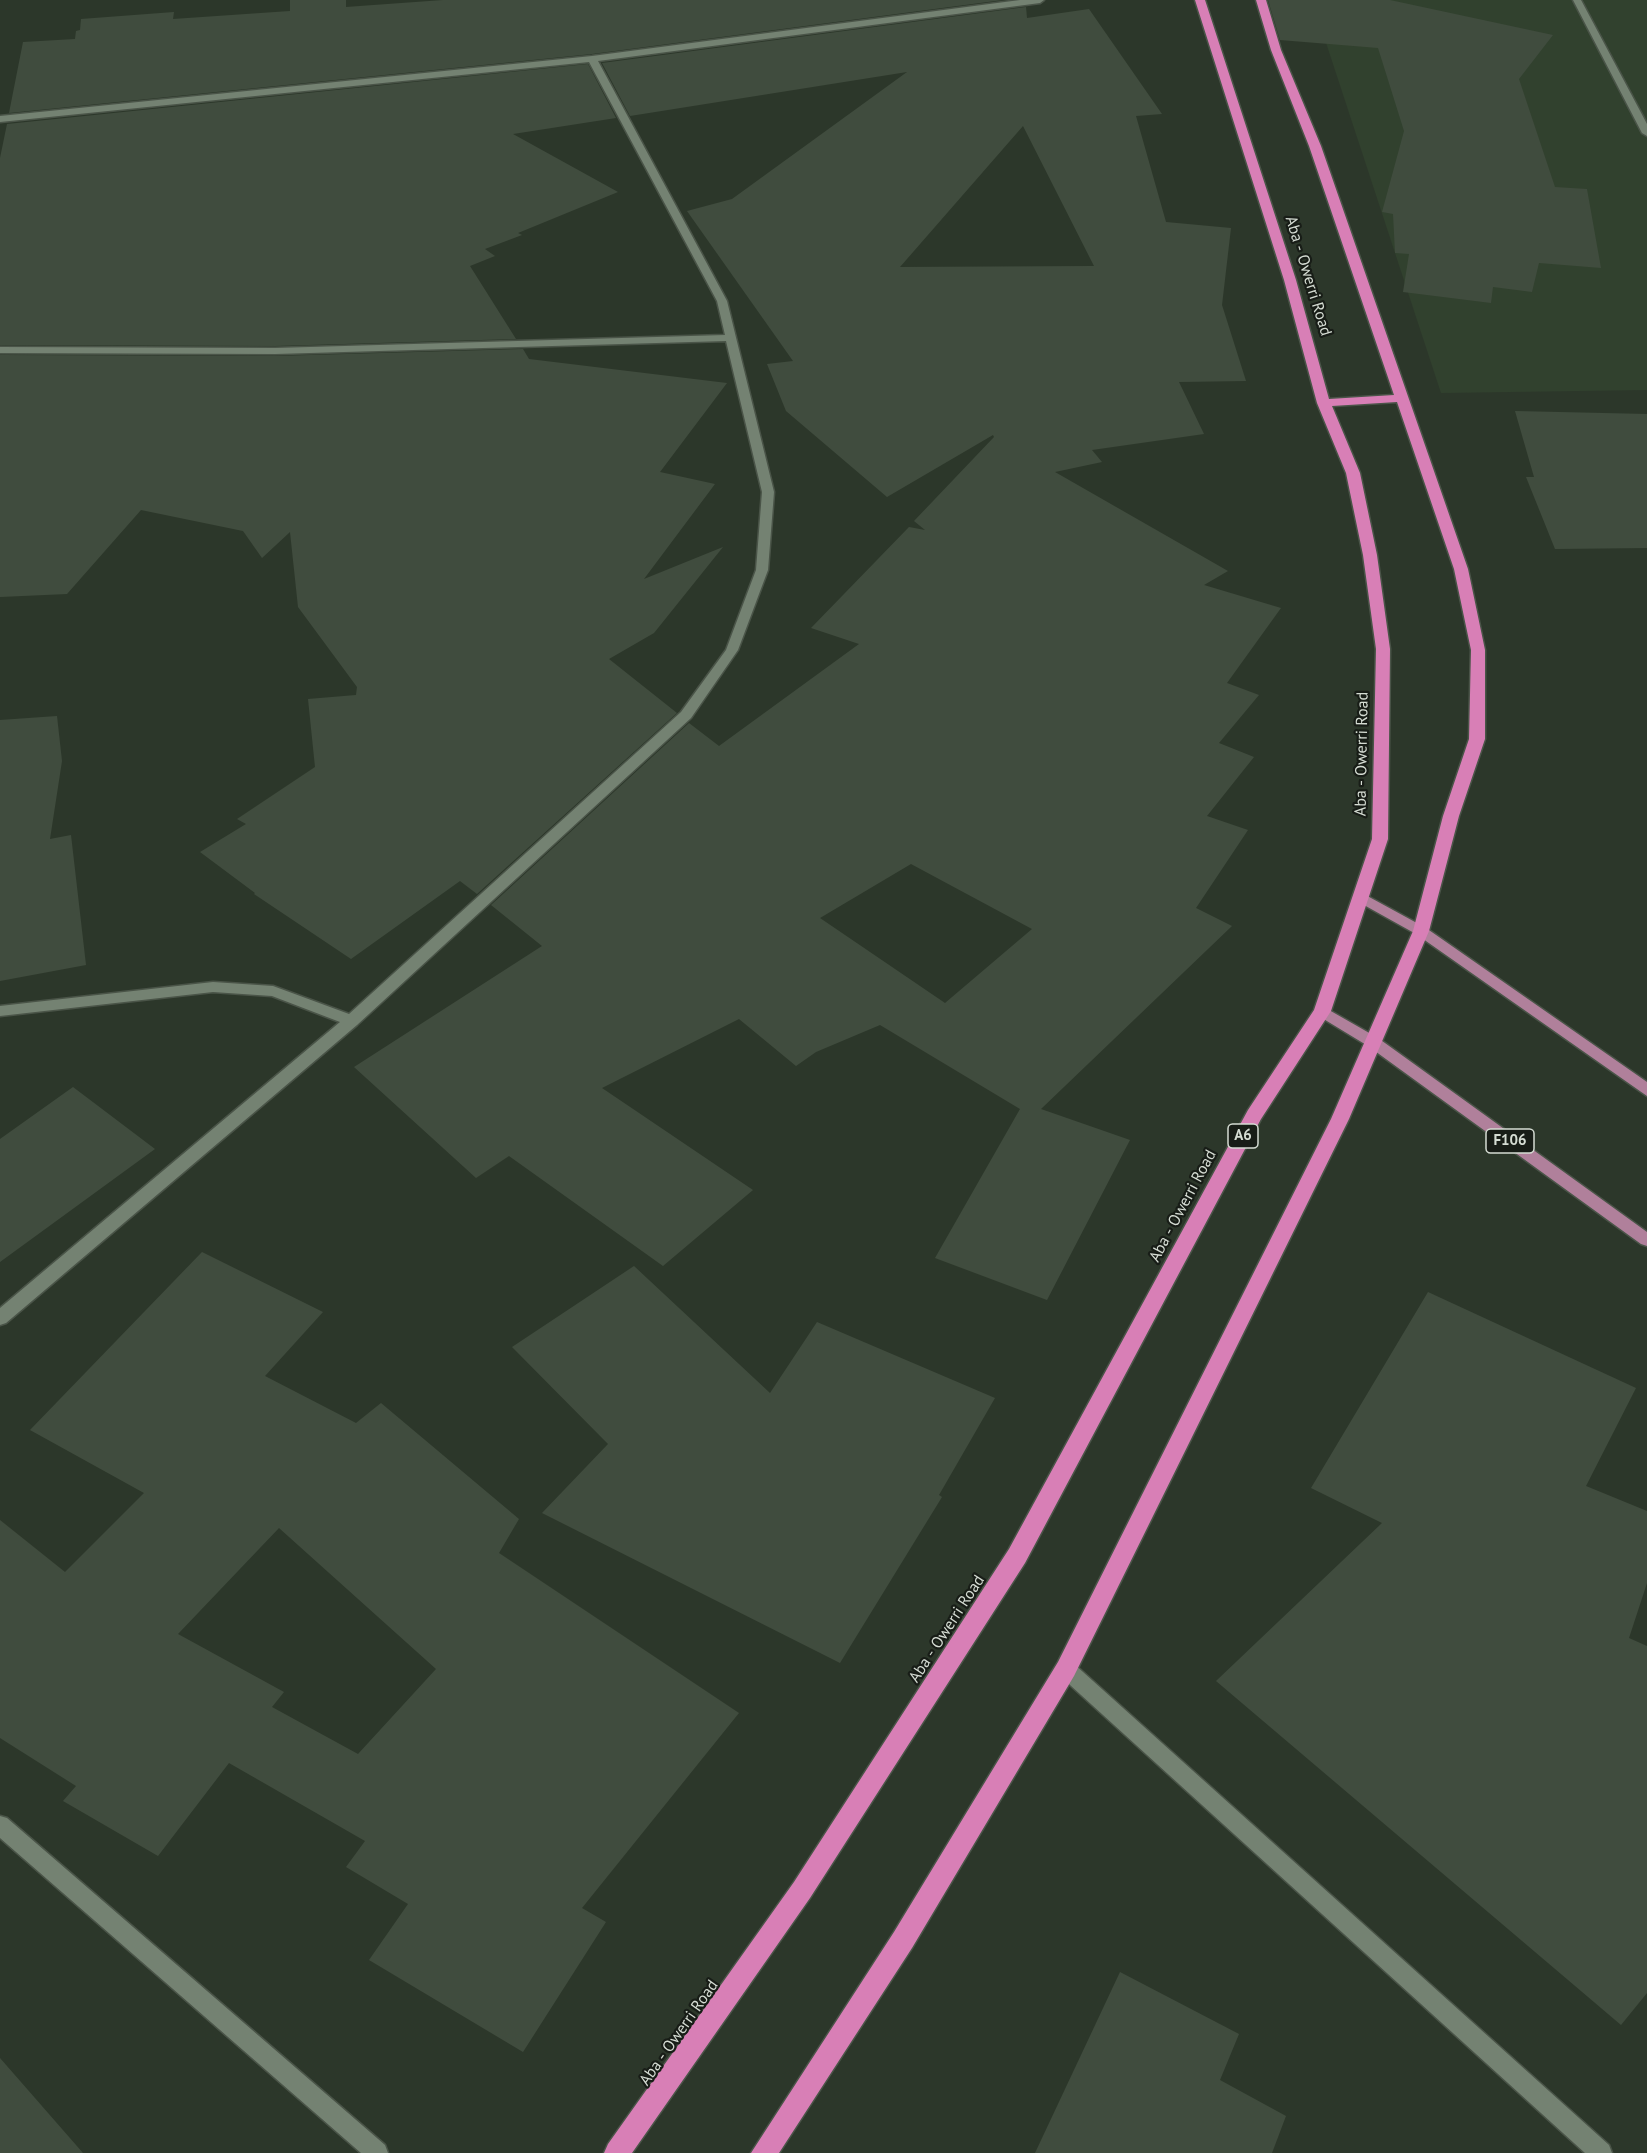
<!DOCTYPE html>
<html>
<head>
<meta charset="utf-8">
<style>
	body { margin:0 }
	canvas { display:block; background:#2c372a }
</style>
</head>
<body>
<canvas width="1647" height="2153"></canvas>
<script>
const ctx = document.querySelector('canvas').getContext('2d');
ctx.lineJoin = 'round';
function fillPath(path, color) {
  ctx.fillStyle = color;
  ctx.fill(path, 'evenodd');
}
function strokePath(path, color, width, dash) {
  ctx.strokeStyle = color;
  ctx.lineWidth = width;
  ctx.lineCap = dash ? 'butt' : 'round';
  ctx.setLineDash(dash || []);
  ctx.stroke(path);
}
function drawText(font, color, halo, rows, align = 'center') {
  ctx.font = font + ' "PT Sans",sans-serif';
  ctx.lineWidth = 4.5;
  ctx.setLineDash([]);
  ctx.textBaseline = 'middle';
  ctx.strokeStyle = halo;
  ctx.fillStyle = color;
  for (const [text, x, y, turn = 0] of rows) {
    ctx.save();
    ctx.translate(x, y);
    ctx.rotate((+turn || 0) * Math.PI / 180);
    ctx.textAlign = isNaN(turn) ? turn : align;
    if (halo) ctx.strokeText(text, 0, 0);
    ctx.fillText(text, 0, 0);
    ctx.restore();
  }
}
const built = new Path2D(`
	M1312,0H1647V390L1441,393Z`);
const building = new Path2D(`
	M290,0H346V7L443,0H1003L592,54L9,113L23,42L75,39L76,31L80,30L81,19L174,12L173,19L290,11Z
	M1268,0H1390L1553,35L1519,79L1555,187L1587,189L1601,268L1539,263L1532,292L1493,287L1491,303L1403,292L1409,254L1395,253L1393,214L1382,212L1404,131L1378,48L1280,40Z
	M1026,7L1027,18L1089,9L1162,114L1136,116L1166,222L1231,228L1222,305L1246,381L1179,382L1204,434L1092,450L1102,462L1055,472L1228,571L1204,585L1281,608L1227,683L1259,695L1219,743L1254,757L1207,816L1248,830L1196,908L1232,926L1041,1109L1130,1140L1047,1300L935,1258L1020,1109L880,1025L816,1052L796,1066L739,1019L602,1088L753,1190L663,1266L509,1156L476,1178L354,1067L542,946L491,905L689,723L719,746L859,644L811,628L909,527L925,530L914,521L994,437L993,435L887,497L786,411L767,364L793,361L687,211L732,199L907,72L630,116L602,63ZM1023,126L1094,266L900,267ZM911,864L1032,929L945,1003L820,918Z
	M588,64L616,118L513,134L618,192L518,233L522,235L485,249L495,256L470,266L516,339L275,346L0,345V158L7,124Z
	M523,349L529,359L727,383L660,472L715,484L644,579L723,547L654,633L609,659L677,713L477,894L460,881L351,959L254,894L255,893L200,852L246,824L237,819L315,767L308,699L356,695L357,687L298,607L290,532L262,558L243,531L141,510L67,594L0,597V355L275,356Z
	M1515,411L1647,414V548L1555,549L1526,477H1534Z
	M57,716L62,761L50,839L71,835L86,965L0,981V720Z
	M73,1087L155,1149L0,1262V1139Z
	M202,1252L323,1312L265,1376L356,1423L381,1403L519,1519L499,1553L739,1713L582,1908L606,1922L523,2052L369,1960L408,1904L346,1867L365,1841L229,1763L158,1856L63,1801L76,1786L0,1738V1520L65,1572L144,1493L30,1430ZM279,1528L436,1669L358,1754L272,1707L284,1692L178,1634Z
	M634,1266L770,1393L817,1322L995,1398L939,1495L942,1497L840,1663L542,1513L608,1444L512,1347Z
	M1428,1292L1636,1388L1586,1486L1647,1511V1583L1629,1638L1647,1646V1993L1621,2025L1216,1681L1382,1523L1311,1488Z
	M1120,1972L1239,2034L1220,2080L1286,2116L1272,2153H1035Z
	M0,2058L83,2153H0Z`);
const street = new Path2D(`
	M1020,0H1044L1040,3L598,61L727,301L774,492L768,570L738,650L691,718L357,1025L6,1323L0,1325V1308L340,1022L272,996L213,992L0,1016V1006L213,982L273,986L349,1014L681,712L726,650L756,570L762,492L726,341L275,354L0,353V347L275,348L725,335L717,301L589,62L0,122V116L592,56Z
	M1573,0H1581L1647,124V136L1642,133Z
	M1066,1661L1073,1663L1609,2145L1612,2153H1585L1059,1675L1057,1669L1059,1663Z
	M0,1816L7,1818L385,2145L388,2153H361L0,1838Z`);
const primary = new Path2D(`
	M1360,892L1426,928L1647,1082V1096L1416,934L1355,900L1353,897L1355,894Z
	M1322,1006L1378,1038L1647,1232V1246L1641,1244L1368,1046L1317,1015L1315,1011Z`);
const highway = new Path2D(`
	M1195,0H1205L1296,280L1329,399L1394,395L1309,146L1271,50L1256,0H1266L1281,50L1321,146L1468,569L1485,650V739L1459,816L1429,931L1349,1119L1074,1676L912,1948L779,2153H751L894,1932L1058,1662L1331,1119L1413,931L1443,816L1469,739L1471,650L1454,569L1397,402L1332,406L1360,473L1377,555L1390,649L1388,839L1331,1011L1261,1119L1025,1563L810,1898L632,2153H604L608,2144L794,1882L1009,1549L1248,1110L1314,1010L1372,839L1376,649L1363,555L1346,473L1317,403L1284,280Z`);
const shields = [
	[1243,1136,30],
	[1510,1141,48]
];
const shieldNames = [
	["A6",1243,1136],
	["F106",1510,1141]
];
const streetNames = [
	["Aba - Owerri Road",1308,276,73],
	["Aba - Owerri Road",1362,754,-89],
	["Aba - Owerri Road",1183,1206,-62],
	["Aba - Owerri Road",947,1629,-57],
	["Aba - Owerri Road",679,2033,-55]
];
fillPath(built, '#31412e');
fillPath(building, '#404c3e');
strokePath(street, '#4a5448', 3);
strokePath(primary, '#4a5448', 3);
strokePath(highway, '#4a5448', 3);
fillPath(street, '#748272');
fillPath(primary, '#b0809b');
fillPath(highway, '#d87fb6');
for (const [x, y, w] of shields) {
  const box = new Path2D();
  box.roundRect(x - w / 2, y - 12, w, 24, 4.5);
  ctx.fillStyle = '#181d17';
  ctx.fill(box);
  strokePath(box, '#d5dcd3', 1.5);
}
drawText('bold 15px', '#d5dcd3', null, shieldNames);
drawText('16px', '#d5dcd3', '#181d17', streetNames);
</script>
</body>
</html>
